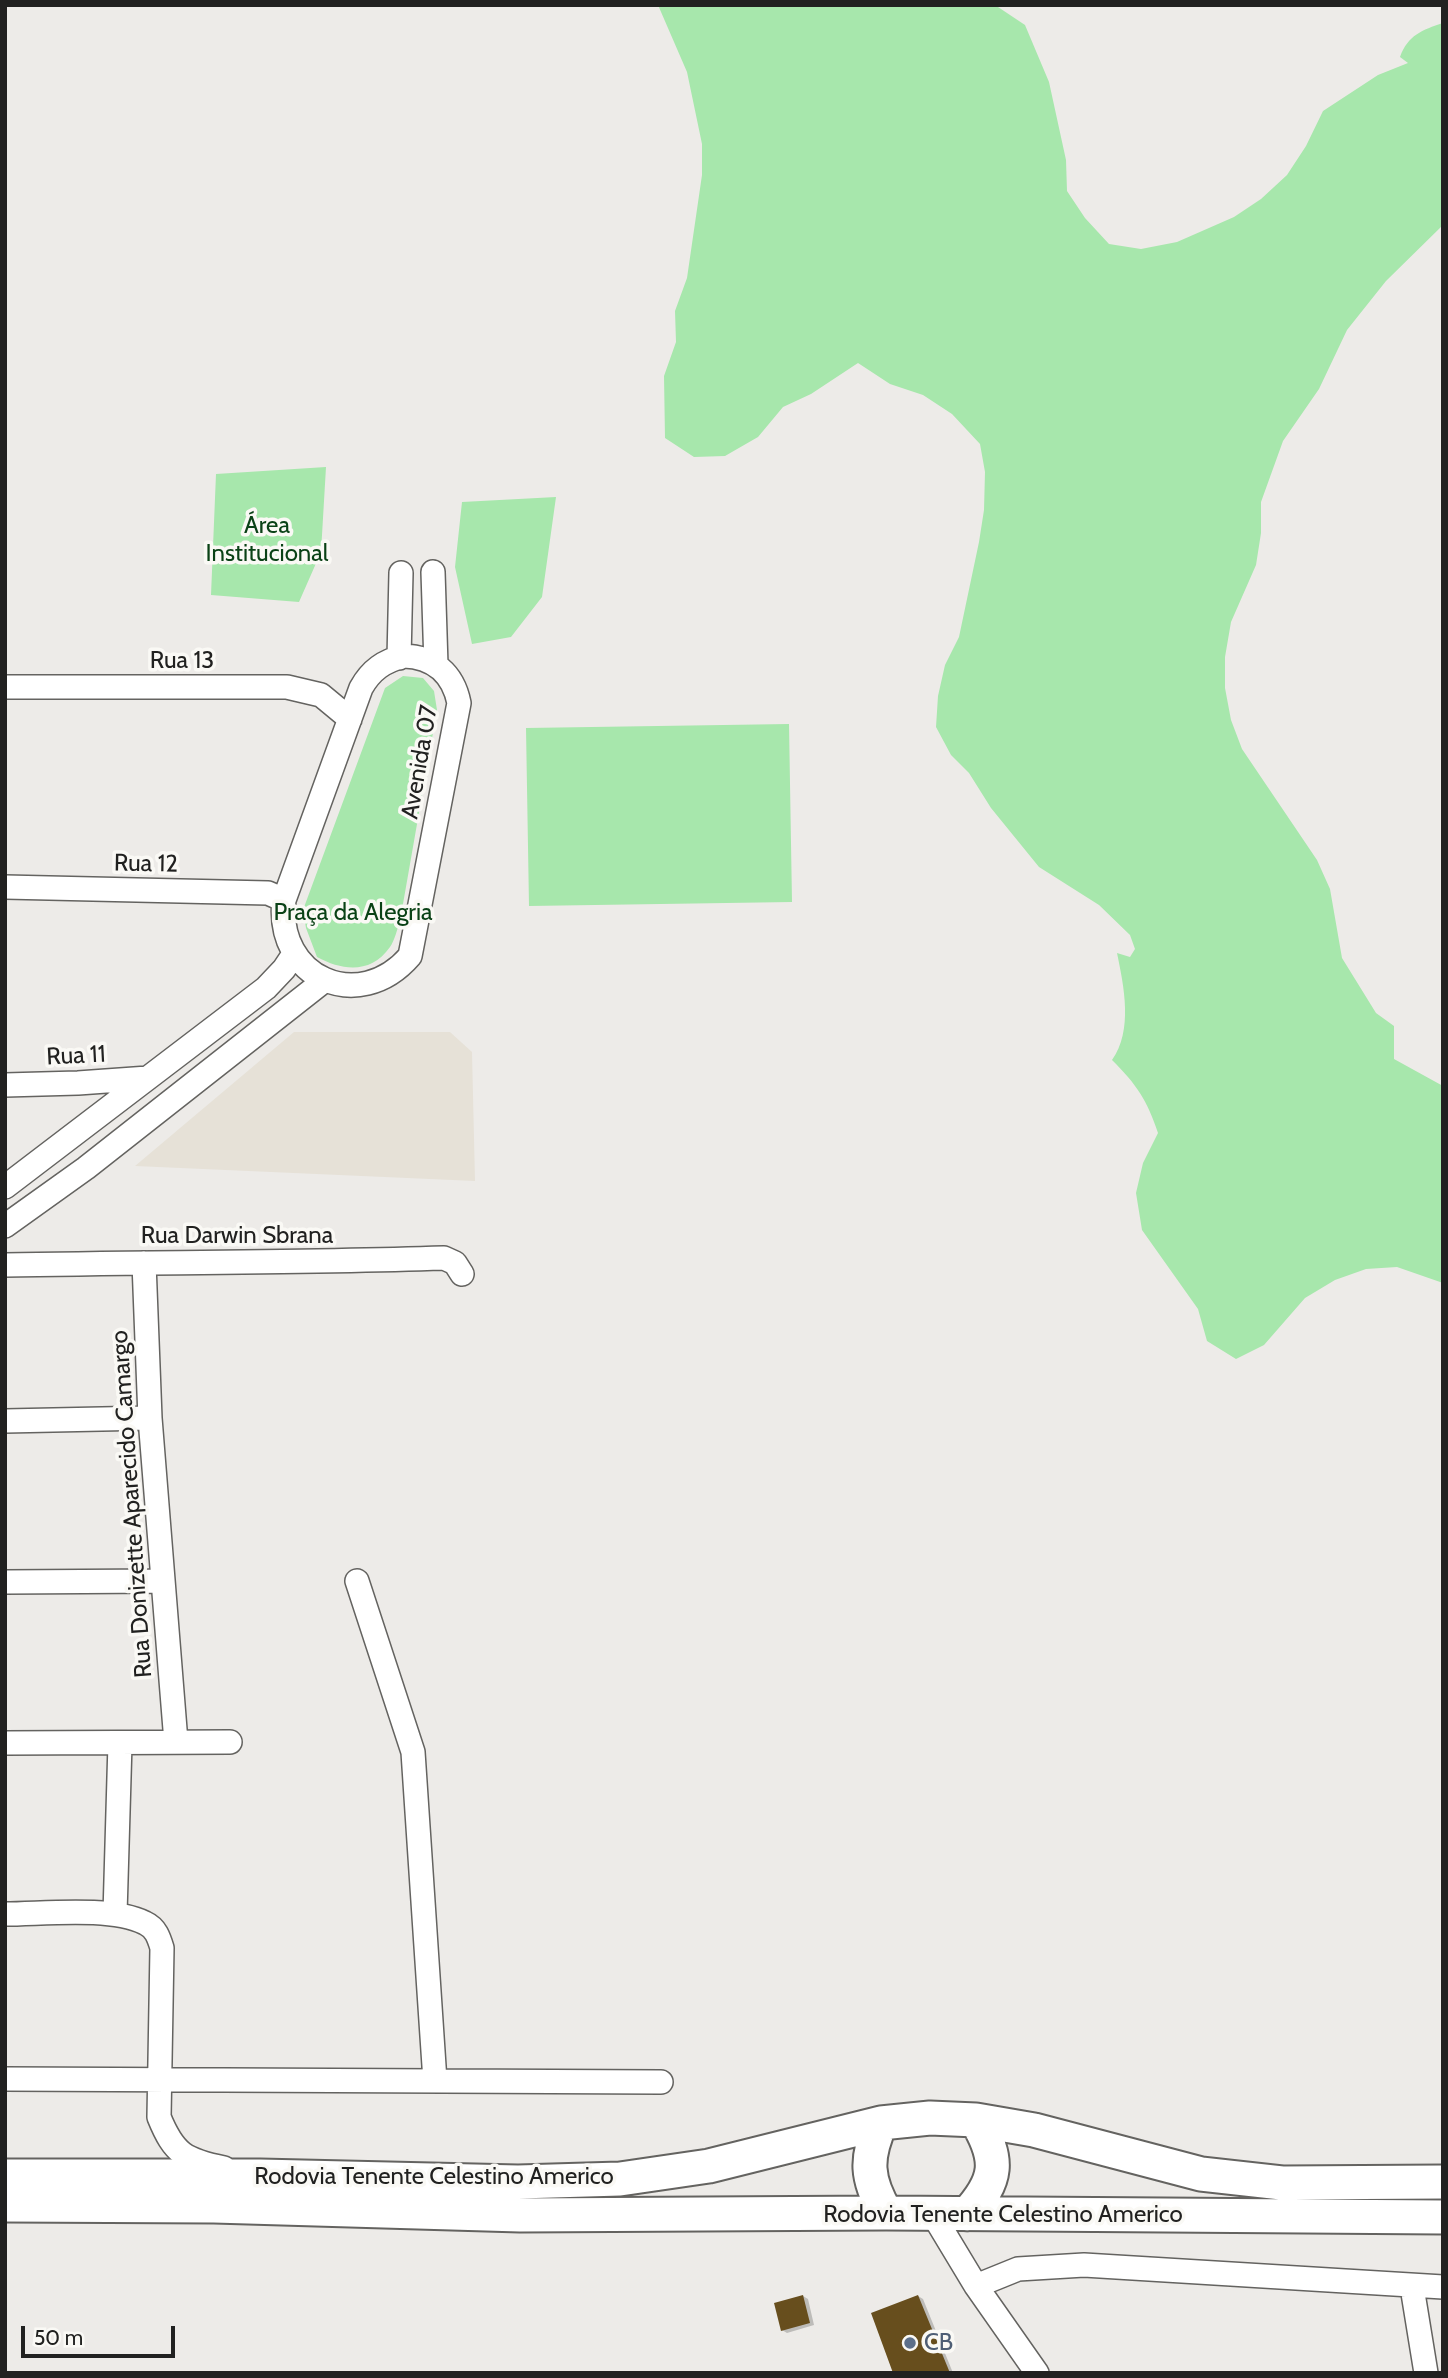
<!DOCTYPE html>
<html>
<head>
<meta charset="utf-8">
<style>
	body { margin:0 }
	#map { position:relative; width:1448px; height:2378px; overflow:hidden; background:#edebe8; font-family:Cabin,sans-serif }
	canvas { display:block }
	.frame { position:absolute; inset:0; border:7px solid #212120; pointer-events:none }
	.scale { position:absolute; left:21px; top:2326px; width:154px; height:32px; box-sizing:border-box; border:4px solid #212120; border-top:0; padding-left:9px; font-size:21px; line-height:24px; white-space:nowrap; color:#212120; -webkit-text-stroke:5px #faf9f5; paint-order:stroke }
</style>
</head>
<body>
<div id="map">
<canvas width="1448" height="2378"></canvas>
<div class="frame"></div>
<div class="scale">50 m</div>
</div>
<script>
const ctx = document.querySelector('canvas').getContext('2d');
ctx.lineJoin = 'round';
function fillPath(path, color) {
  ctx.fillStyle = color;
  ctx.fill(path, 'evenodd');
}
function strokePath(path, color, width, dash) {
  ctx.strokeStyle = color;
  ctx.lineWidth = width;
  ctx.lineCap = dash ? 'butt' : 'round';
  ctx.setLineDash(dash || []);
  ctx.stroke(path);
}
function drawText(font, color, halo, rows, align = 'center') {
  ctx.font = font + ' Cabin,sans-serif';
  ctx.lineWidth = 7;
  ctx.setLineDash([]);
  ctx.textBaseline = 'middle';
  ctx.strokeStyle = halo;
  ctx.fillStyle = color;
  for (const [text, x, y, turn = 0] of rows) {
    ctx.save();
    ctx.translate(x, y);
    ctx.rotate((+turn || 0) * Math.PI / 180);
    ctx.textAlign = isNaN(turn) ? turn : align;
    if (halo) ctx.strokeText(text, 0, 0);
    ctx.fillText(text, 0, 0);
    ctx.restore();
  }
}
const built = new Path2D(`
	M294,1032H450L472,1052L475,1181L135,1166Z`);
const green = new Path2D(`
	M658,5H995L1025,25L1049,82L1066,160L1067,191L1085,218L1109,244L1141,249L1177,242L1234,217L1261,199L1287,175L1306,146L1323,111L1378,75L1408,63L1400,57C1408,35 1422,30 1443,23V225L1386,281L1347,330L1319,389L1283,441L1261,502V533L1256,565L1231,622L1225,657V688L1231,720L1242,749L1317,860L1330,889L1342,958L1376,1013L1394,1026V1059L1443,1086V1283L1397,1267L1366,1269L1335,1280L1305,1298L1264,1345L1236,1359L1207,1341L1198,1309L1142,1230L1136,1193L1143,1163L1158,1133C1147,1100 1137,1085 1112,1060C1133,1030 1124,987 1117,953L1130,957L1135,949L1130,935L1099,905L1039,867L991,808L969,773L951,755L936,727L938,696L945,665L959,637L979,542L984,510L985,472L980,444L952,414L923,395L890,384L858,363L811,394L783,407L758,437L725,456L694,457L665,438L664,376L676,342L675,311L687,278L702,175V144L687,72Z
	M326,467L321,552L299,602L211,595L216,474Z
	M556,497L542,597L511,637L472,644L455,567L462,502Z
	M403,676L423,678L434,691L437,710L400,921C397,929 395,940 390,947C371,974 343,971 317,957L306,928L303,910L385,688Z
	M789,724L792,902L529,906L526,728Z`);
const shadow = new Path2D(`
	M803,2296L808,2299L814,2325L787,2333L782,2330Z
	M918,2296L923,2299L953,2373H895Z`);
const building = new Path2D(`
	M803,2295L810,2323L781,2331L774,2303Z
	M918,2295L950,2373H893L871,2313Z`);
const minor = new Path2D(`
	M433,572L436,665
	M404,656C433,657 453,673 459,703L410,956C359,1015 275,978 284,900L361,688C371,670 384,661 404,656Z
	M399,658L401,573
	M5,687H287L321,695L350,719
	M5,887L268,893L284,900
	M5,1085L78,1083L148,1078
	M5,1187L266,988L284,969L294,954
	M5,1226L86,1168L325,980
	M144,1263L150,1418L176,1742
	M5,1265C152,1262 298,1263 444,1258L455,1263L462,1274
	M5,1421L150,1418
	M357,1581L413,1752L435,2081
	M5,1582L161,1581
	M5,1743L230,1742
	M5,1914C44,1914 110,1906 145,1923C156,1928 159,1938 162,1948L159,2117C174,2154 185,2160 224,2168
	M115,1914L120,1743
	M5,2079L661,2082
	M932,2213L976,2286L1037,2373
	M976,2286L1018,2269L1084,2265L1443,2287
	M1412,2287L1426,2373`);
const highway = new Path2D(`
	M881,2123C865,2158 866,2179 886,2213
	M5,2176H260L518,2182L620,2179L709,2166L881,2123L930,2118L976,2120L1034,2130L1201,2174L1282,2183L1443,2182
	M5,2205L214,2206L520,2215L886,2213L1443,2217
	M967,2214C998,2180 1000,2160 976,2120`);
const markers = [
	[910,2343,7,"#5c6f8a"]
];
const parkNames = [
	["Área",267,526],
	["Institucional",267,554],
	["Praça da Alegria",353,913]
];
const streetNames = [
	["Rua 13",182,661],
	["Avenida 07",420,762,-80],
	["Rua 12",146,864,1],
	["Rua 11",76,1056,-3],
	["Rua Darwin Sbrana",237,1236],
	["Rua Donizette Aparecido Camargo",132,1504,-94],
	["Rodovia Tenente Celestino Americo",434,2177],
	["Rodovia Tenente Celestino Americo",1003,2215]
];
const serviceNames = [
	["CB",924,2343]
];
fillPath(built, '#e6e1d7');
fillPath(green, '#a7e7ac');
fillPath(shadow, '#0003');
fillPath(building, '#674e1d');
strokePath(minor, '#646360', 26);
strokePath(highway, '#646360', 37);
strokePath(minor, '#fff', 23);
strokePath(highway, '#fff', 33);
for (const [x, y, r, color] of markers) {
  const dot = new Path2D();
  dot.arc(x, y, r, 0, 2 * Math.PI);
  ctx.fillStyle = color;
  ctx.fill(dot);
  strokePath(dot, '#faf9f5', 2.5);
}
drawText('24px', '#0a4216', '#faf9f5', parkNames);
drawText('24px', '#212120', '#faf9f5', streetNames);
drawText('24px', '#4e5e75', '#faf9f5', serviceNames, 'left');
</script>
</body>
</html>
